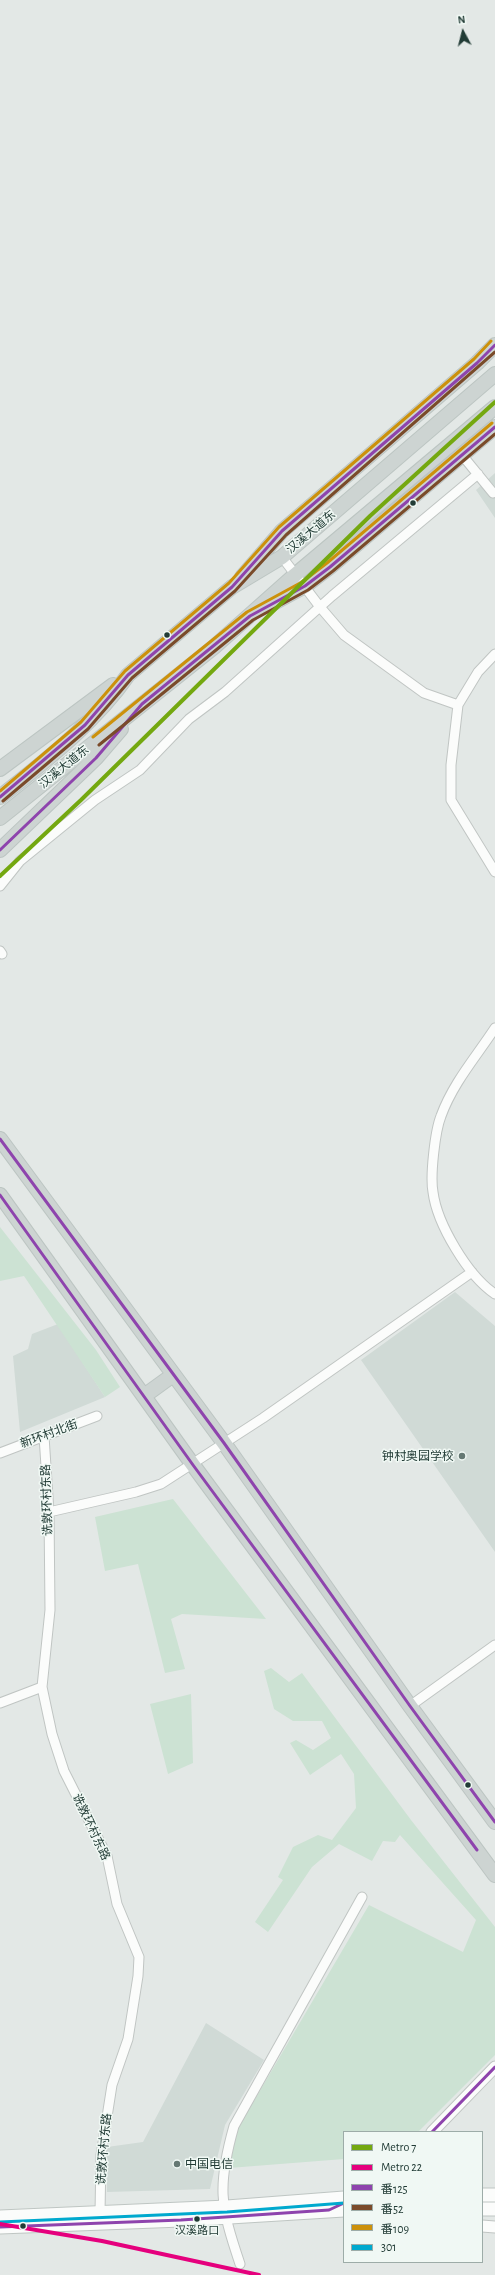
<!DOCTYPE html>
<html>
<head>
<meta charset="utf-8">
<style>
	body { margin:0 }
	#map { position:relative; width:495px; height:2275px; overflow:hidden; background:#e3e8e6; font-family:"Alegreya Sans","Noto Sans SC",sans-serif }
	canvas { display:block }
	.legend { position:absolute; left:343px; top:2131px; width:140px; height:132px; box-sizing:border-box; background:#f0f8f4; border:1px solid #9daca8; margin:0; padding:5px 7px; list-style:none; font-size:12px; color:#213b35 }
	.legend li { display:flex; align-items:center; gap:8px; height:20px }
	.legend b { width:20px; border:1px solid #9daca8 }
	.north { position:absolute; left:443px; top:12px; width:40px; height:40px; -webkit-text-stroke:3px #f0f8f4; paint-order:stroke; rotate:353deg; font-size:11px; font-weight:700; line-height:16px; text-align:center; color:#213b35 }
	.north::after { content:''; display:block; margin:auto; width:14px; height:18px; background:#213b35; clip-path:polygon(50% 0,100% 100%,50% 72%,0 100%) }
</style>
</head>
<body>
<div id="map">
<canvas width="495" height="2275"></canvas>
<ul class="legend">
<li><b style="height:5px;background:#74a810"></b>Metro 7</li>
<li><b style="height:5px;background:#e5007d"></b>Metro 22</li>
<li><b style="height:5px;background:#8e44ad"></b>番125</li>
<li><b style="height:5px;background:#7a4b2a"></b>番52</li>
<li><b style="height:5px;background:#cc910b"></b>番109</li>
<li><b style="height:5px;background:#00a9ce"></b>301</li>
</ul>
<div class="north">N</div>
</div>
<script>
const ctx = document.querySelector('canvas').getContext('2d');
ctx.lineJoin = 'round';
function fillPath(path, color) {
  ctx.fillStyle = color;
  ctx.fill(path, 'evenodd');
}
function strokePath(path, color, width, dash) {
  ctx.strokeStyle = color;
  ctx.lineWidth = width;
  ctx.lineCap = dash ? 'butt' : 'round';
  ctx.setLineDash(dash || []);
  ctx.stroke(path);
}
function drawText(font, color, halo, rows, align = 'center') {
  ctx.font = font + ' "Alegreya Sans","Noto Sans SC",sans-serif';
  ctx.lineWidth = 3;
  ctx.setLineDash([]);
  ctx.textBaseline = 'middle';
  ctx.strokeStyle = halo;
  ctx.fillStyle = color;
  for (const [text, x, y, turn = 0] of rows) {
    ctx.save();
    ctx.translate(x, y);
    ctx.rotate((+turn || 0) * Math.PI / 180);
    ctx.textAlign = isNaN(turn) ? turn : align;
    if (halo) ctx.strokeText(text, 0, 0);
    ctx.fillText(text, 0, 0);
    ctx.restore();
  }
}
const built = new Path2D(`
	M495,473V518L476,490Z
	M455,1292L495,1326V1552L361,1360Z
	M58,1324L105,1397L20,1432L13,1356L28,1349L32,1334Z
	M206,2023L264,2060L225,2125L210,2189L107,2192V2147L143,2142Z`);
const green = new Path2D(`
	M0,1227L96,1350L120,1387L105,1397L24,1276L0,1281Z
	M173,1499L266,1619L182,1614L171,1619L185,1669L165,1673L138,1564L105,1571L95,1517Z
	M271,1668L289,1682L302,1673L411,1820L495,1927V2055L418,2132H344V2159L229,2168L238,2128L369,1905L463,1952L476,1920L400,1835L395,1842L383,1841L372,1861L339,1844L312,1867L268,1932L255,1922L283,1880L278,1877L293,1847L318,1835L332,1840L356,1808L354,1774L341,1754L310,1775L290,1743L296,1740L313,1750L331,1738L322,1721H293L274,1709L264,1671Z
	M191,1694L193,1763L168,1774L150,1704Z`);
const minor = new Path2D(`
	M462,455L493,493
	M282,557L320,607L344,635L424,693L458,705
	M495,654L478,672L458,705L451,765V800L495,872
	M0,886L20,861L95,800L140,770L189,719L225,692L332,596L478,474
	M0,951L2,954
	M495,1028C476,1057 453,1083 441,1116C435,1131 430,1176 433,1192C437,1224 468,1276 495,1294
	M44,1436L49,1512L50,1610L42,1687L52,1734L64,1771L107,1856L117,1904L139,1957L138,1976L128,2039L112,2085L101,2155L100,2213
	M0,1453L97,1416
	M49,1512L136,1492L161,1484L263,1418L472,1272
	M0,1703L42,1687
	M410,1706L495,1645
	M240,2264C220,2205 217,2186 234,2126L362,1897`);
const tertiary = new Path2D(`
	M432,2132L495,2067
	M482,2226L495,2227`);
const secondary = new Path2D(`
	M482,2195H495
	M482,2209H495
	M0,2217L227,2207L344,2198
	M0,2227L181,2220L344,2210`);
const primary = new Path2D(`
	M242,577L282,531L477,363L495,345
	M268,606L305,586L330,567L495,427
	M0,769L113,685
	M0,797C45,761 95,723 128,675L232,587L282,557L495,374
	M0,818L214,647L295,575L495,407
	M0,850L96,758L121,729
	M0,1139L224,1443L410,1706L495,1822
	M0,1195L193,1465L495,1875
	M144,1396L173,1375`);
const bus1 = new Path2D(`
	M0,797L85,725L128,675L232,587L282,531L477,363L495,345
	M0,850L96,758L142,704L250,616L305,586L330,567L495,427
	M0,1139L224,1443L410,1706L495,1822
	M0,1195L193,1465L477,1850
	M432,2132L495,2067
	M0,2227L181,2220L329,2210L344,2203`);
const bus2 = new Path2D(`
	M99,745L253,620L308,590L333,571L495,434
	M3,801L88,729L132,678L235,591L286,535L495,352`);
const bus3 = new Path2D(`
	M93,737L247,612L302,582L327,563L492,423
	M0,791L81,722L125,671L229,583L279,527L474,359L491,341`);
const bus4 = new Path2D(`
	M0,2222L227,2212L344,2203`);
const metro1 = new Path2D(`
	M0,876L81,800L370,516L495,402`);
const metro2 = new Path2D(`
	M0,2224L102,2241L259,2275`);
const markers = [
	[413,503,3.5,"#213b35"],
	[167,635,3.5,"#213b35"],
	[462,1456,4,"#657873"],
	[468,1785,3.5,"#213b35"],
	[177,2164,4,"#657873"],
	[197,2219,3.5,"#213b35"],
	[23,2226,3.5,"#213b35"]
];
const busNames = [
	["汉溪路口",197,2231]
];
const streetNames = [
	["汉溪大道东",311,532,-40],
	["汉溪大道东",64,767,-39],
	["新环村北街",49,1434,-20],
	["诜敦环村东路",47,1500,-92],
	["诜敦环村东路",91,1827,65],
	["诜敦环村东路",104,2149,-85]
];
const poiNames = [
	["钟村奥园学校",454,1456],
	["中国电信",185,2164,"left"]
];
fillPath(built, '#d0dad6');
fillPath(green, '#cce2d3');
strokePath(minor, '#c0c5c3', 11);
strokePath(tertiary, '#c0c5c3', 13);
strokePath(secondary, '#bfc6c3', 15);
strokePath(primary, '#bcc5c2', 16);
strokePath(minor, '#fbfcfb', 9);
strokePath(tertiary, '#fbfcfb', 11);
strokePath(secondary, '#fbfcfb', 13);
strokePath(primary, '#cdd4d2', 14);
strokePath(bus1, '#8e44ad', 3);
strokePath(bus2, '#7a4b2a', 3);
strokePath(bus3, '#cc910b', 3);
strokePath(bus4, '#00a9ce', 3);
strokePath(metro1, '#74a810', 4);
strokePath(metro2, '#e5007d', 4);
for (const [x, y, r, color] of markers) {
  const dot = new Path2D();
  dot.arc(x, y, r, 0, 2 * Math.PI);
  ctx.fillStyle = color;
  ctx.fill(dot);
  strokePath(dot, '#f0f8f4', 1.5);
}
drawText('11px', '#213b35', '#f0f8f4', busNames);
drawText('12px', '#213b35', '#f0f8f4', streetNames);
drawText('12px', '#213b35', '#f0f8f4', poiNames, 'right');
</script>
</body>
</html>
